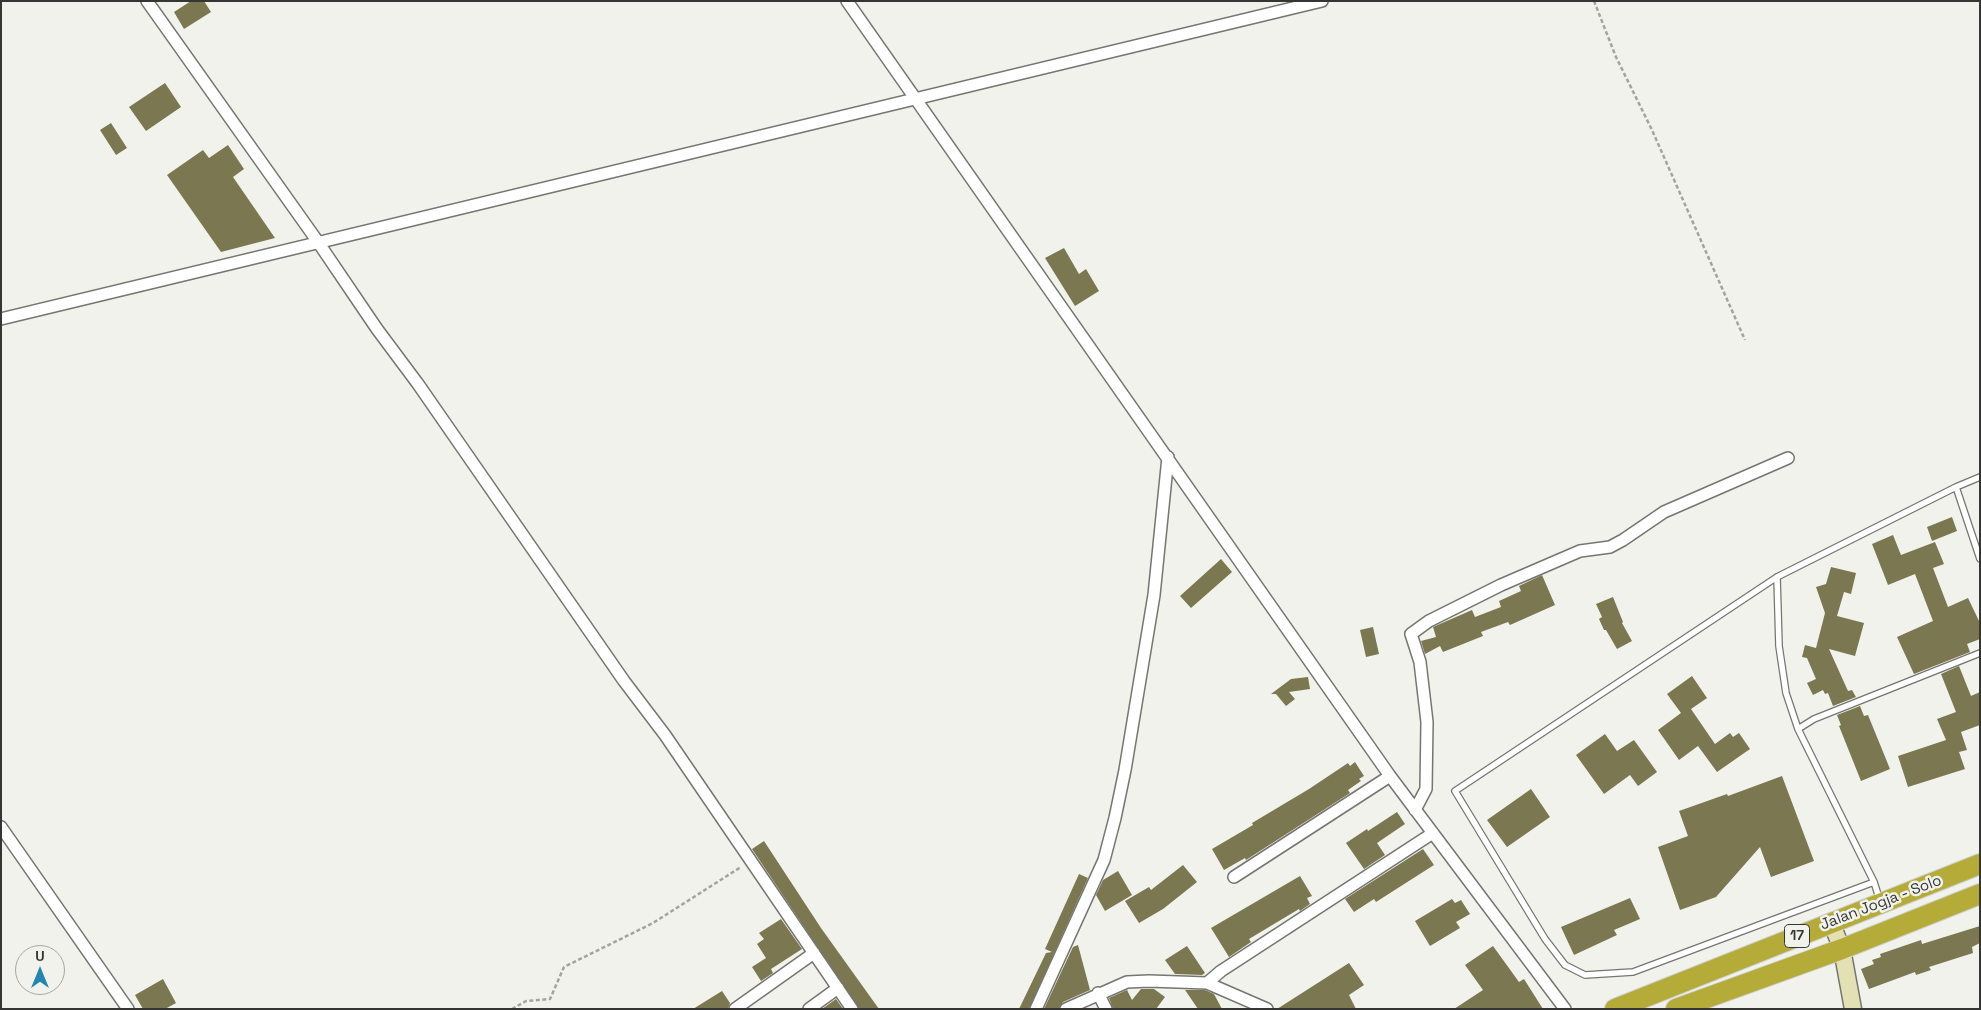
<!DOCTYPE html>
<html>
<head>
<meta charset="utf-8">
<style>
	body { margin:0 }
	#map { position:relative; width:1981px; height:1010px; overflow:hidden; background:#f2f2ed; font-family:"Space Grotesk",sans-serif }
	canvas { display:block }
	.frame { position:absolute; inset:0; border:2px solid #353533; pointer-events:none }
	.north { position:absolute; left:15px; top:945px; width:50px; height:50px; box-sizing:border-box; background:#f2f2ed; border:1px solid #a6a6a3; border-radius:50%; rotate:0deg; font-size:14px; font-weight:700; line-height:20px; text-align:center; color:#353533 }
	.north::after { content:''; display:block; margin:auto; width:18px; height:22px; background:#2485b0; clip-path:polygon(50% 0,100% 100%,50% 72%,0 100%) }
</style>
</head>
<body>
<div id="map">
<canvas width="1981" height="1010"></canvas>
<div class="frame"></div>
<div class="north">U</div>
</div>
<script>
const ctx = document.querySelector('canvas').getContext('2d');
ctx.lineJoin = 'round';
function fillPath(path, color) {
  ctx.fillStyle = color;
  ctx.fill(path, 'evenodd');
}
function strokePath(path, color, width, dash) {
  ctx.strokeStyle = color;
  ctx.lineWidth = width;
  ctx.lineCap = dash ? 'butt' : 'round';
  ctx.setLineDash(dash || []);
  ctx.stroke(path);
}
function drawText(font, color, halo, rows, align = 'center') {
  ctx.font = font + ' "Space Grotesk",sans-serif';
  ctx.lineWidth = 5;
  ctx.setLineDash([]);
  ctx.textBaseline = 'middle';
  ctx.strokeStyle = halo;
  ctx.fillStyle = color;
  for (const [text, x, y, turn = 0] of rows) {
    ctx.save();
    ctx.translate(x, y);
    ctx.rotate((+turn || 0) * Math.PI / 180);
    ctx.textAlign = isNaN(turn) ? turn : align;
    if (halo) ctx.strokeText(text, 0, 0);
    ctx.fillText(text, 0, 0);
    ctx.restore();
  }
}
const building = new Path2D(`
	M191,1H204L211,12L184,29L174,12Z
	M165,83L181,107L146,131L129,107Z
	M111,123L127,148L116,155L100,130Z
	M228,145L244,169L233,177L275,238L221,252L167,175L203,150L209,158Z
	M1064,248L1079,274L1086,269L1099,291L1075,306L1045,258Z
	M1952,517L1957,531L1932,541L1927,527Z
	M1893,535L1901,555L1935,542L1944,564L1933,568L1948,607L1968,598L1980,623V639L1967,644L1970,652L1914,674L1897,637L1933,621L1915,574L1888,585L1872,544Z
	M1221,559L1232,572L1191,608L1180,596Z
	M1831,567L1856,573L1851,594L1844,592L1837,616L1864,623L1855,656L1829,649L1848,691L1852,690L1856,697L1833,706L1828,693L1825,694L1823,690L1813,695L1807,683L1816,679L1807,658L1802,657L1805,645L1816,648L1825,613L1816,587L1826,584Z
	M1542,575L1555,605L1510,625L1508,622L1481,632L1483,636L1443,652L1440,646L1425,654L1421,641L1436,637L1433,627L1472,610L1475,617L1501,607L1499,601L1521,591L1519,586Z
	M1613,597L1623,622L1622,623L1632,641L1617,649L1606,630H1604L1599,619L1602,617L1596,604Z
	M1373,627L1379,654L1366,657L1360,630Z
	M1959,666L1971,696L1980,692V725L1961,732L1967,750L1959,752L1965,769L1908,787L1898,756L1946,740L1937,719L1956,712L1941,674Z
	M1692,676L1707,698L1691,709L1715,744L1730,733L1733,737L1739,733L1750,749L1717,772L1698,746L1679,760L1658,730L1681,713L1667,694Z
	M1308,677L1310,689L1289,692L1295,699L1286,706L1276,694H1271L1291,679Z
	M1860,706L1864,716L1868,715L1890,769L1861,781L1839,726L1841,725L1837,715Z
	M1605,734L1617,751L1634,740L1657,772L1638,786L1630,775L1604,794L1576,755Z
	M1355,762L1364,776L1359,779L1361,781L1348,790L1350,793L1246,860L1245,858L1224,870L1212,849L1253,825L1252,823L1309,789L1348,763L1350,766Z
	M1782,776L1814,861L1771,877L1760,847L1716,897L1680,910L1658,847L1688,836L1679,811L1727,794L1728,796Z
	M1531,789L1550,817L1507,847L1487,820Z
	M1397,812L1405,824L1377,843L1385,855L1364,869L1346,843L1367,829L1368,831Z
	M764,841L821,928L879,1009H859L752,849Z
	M1423,849L1434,865L1376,902L1374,899L1354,912L1345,899Z
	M1183,865L1197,882L1163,909L1139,923L1125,901L1149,887L1151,890Z
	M1118,871L1132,895L1105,911L1096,895L1103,880Z
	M1079,874L1088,878L1029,1009H1019L1046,953L1052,952L1045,949Z
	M1300,876L1312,896L1307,898L1310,904L1300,911L1299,909L1249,939L1251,942L1229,957L1211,928Z
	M1630,898L1640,919L1614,930L1617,935L1574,955L1561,927Z
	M1452,899L1455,903L1461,900L1470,914L1456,922L1460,928L1430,946L1415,921Z
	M781,919L802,949L771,969L773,973L761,981L752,967L766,958L757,944L764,939L759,933Z
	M1980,926V943L1972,947L1973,953L1929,967L1931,970L1916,975L1915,972L1869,989L1861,969L1874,964L1872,960L1881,957L1880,954L1921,940L1922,944Z
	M1078,945L1090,990L1063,1002L1059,1009H1044L1073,947Z
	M1187,946L1205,973L1202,975L1175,974L1165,960Z
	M1493,946L1519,982L1524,979L1543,1009H1454L1483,990L1465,965Z
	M1349,963L1364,985L1349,995L1356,1009H1277Z
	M163,979L176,1003L165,1009H143L135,995Z
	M1141,989H1154L1165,997L1156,1009H1113L1109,998L1127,990L1132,1000Z
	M1185,990H1205L1214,994L1222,1009H1198Z
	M722,991L730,1003L728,1009H693Z
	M836,999L843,1009H822Z`);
const path = new Path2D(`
	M1594,1L1616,57L1652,130L1745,340
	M512,1009L526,1001L550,999L564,967L653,923L741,867`);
const service = new Path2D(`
	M1980,477L1956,487L1980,559
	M1777,577L1779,646L1786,693L1798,729L1874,882L1880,901
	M1798,729L1814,719L1980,653
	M1874,882L1633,972L1585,975L1565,965L1545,939L1455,791L1777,577L1956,487`);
const minor = new Path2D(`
	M147,1L318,242L377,329L418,384L624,681L665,735L852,1009
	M847,1L1390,776L1565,1009
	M1,319L1322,1
	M1415,810L1426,789L1427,722L1420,662L1411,634L1429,621L1501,585L1580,551L1610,547L1623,540L1664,512L1788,458
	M1,827L128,1009
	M1234,877L1390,776
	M1207,983L1221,971L1433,833
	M1098,993L1106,1009
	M735,1009L814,953
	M809,1009L838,988
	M1036,1009L1104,860L1115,818L1125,770L1154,595L1168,457
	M1066,1009L1127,982L1149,981L1207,983L1267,1009`);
const secondary = new Path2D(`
	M1831,922L1842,949L1853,1009`);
const trunk = new Path2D(`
	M1615,1009L1980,864
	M1676,1009L1842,949L1980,894`);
const shields = [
	[1797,936,25]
];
const shieldNames = [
	["17",1797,936]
];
const streetNames = [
	["Jalan Jogja - Solo",1881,903,-21]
];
fillPath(building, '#7a7751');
strokePath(service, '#757571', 8);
strokePath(minor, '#757571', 14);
strokePath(secondary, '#757571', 19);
strokePath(trunk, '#cfcfce', 22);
strokePath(path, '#a3a39f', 2.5, [4, 2.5]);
strokePath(service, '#fff', 5.5);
strokePath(minor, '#fff', 11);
strokePath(secondary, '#e3e0b4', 16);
strokePath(trunk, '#b4ab38', 20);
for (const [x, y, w] of shields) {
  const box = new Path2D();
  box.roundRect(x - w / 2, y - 11.5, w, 23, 4);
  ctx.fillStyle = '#f2f2ed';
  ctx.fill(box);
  strokePath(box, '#353533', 1);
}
drawText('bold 14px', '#353533', null, shieldNames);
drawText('15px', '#353533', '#f2f2ed', streetNames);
</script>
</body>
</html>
